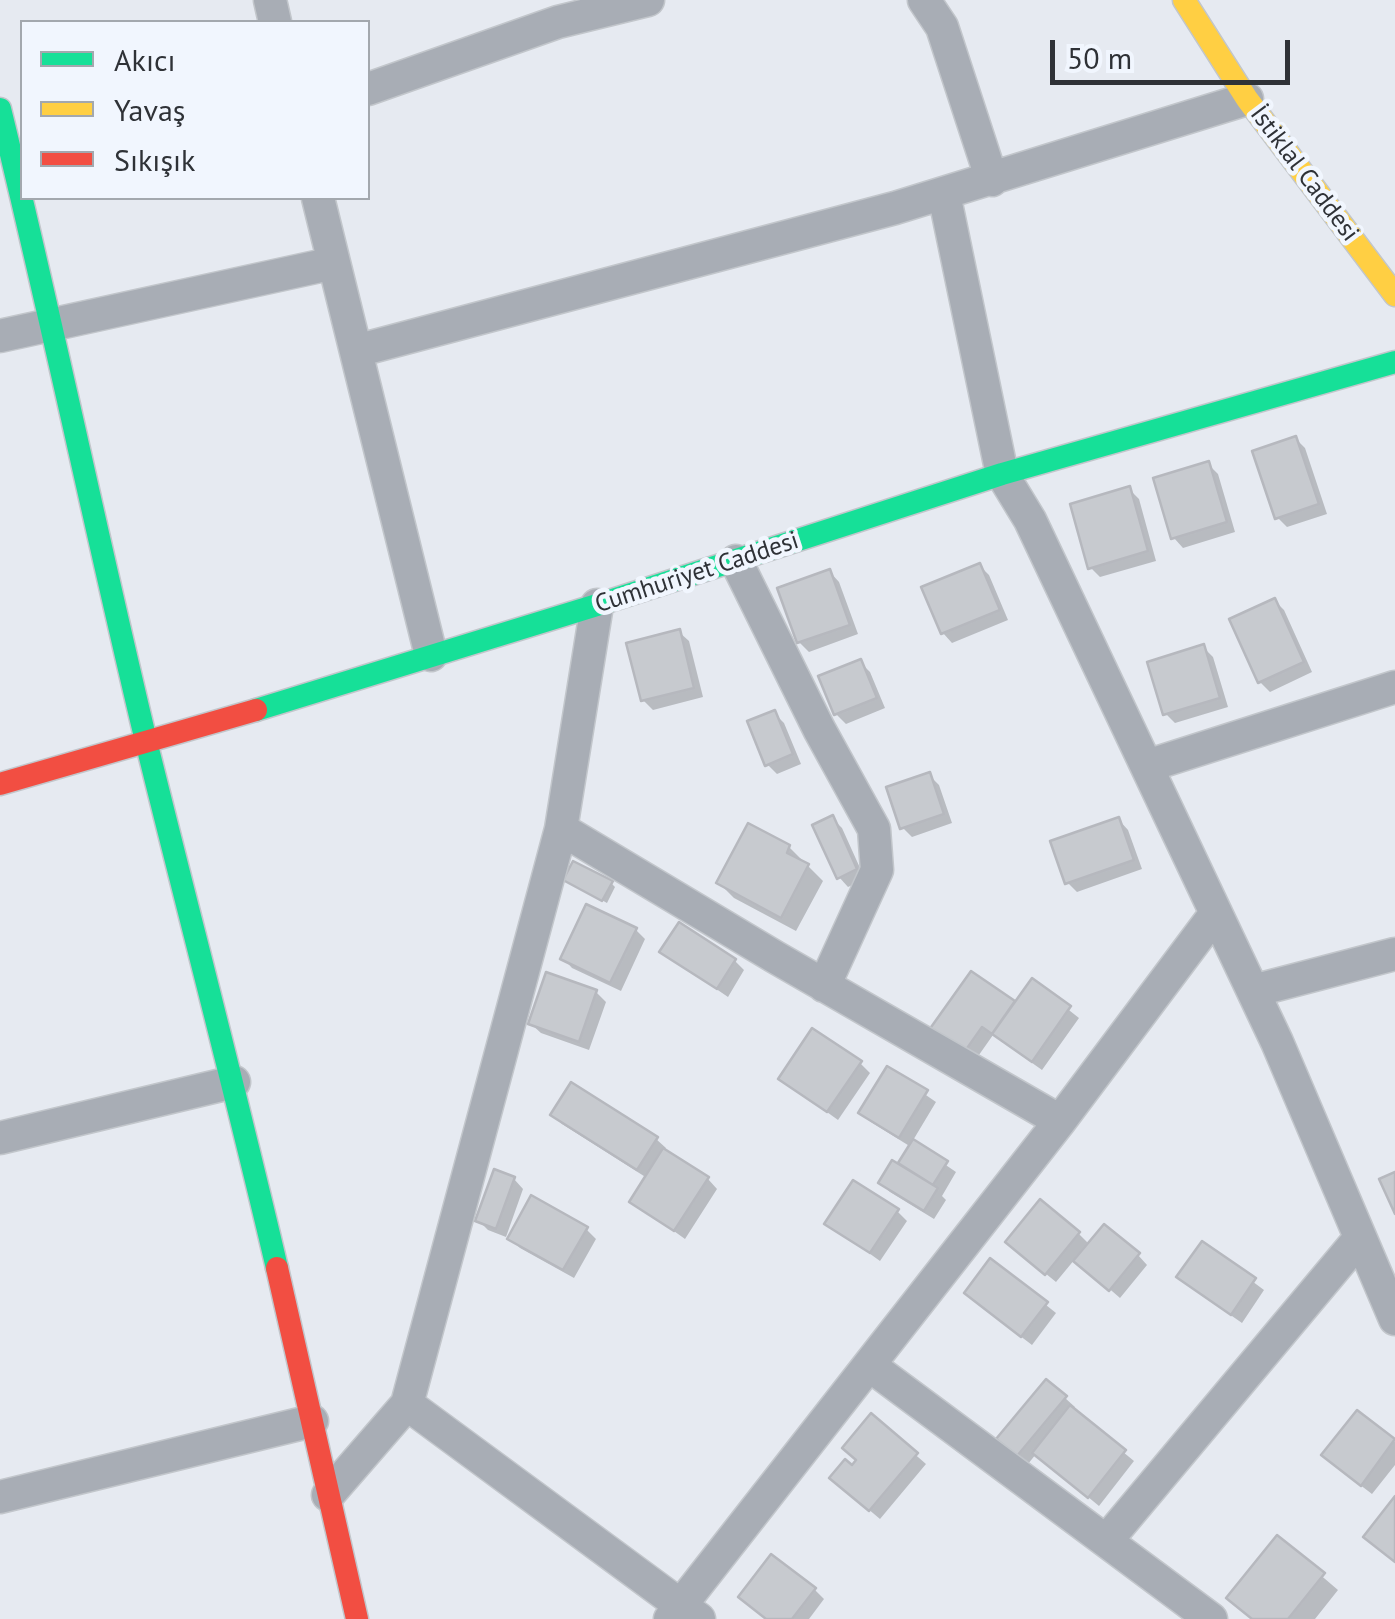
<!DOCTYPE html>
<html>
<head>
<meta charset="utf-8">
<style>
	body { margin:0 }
	#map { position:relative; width:1395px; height:1619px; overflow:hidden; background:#e6eaf1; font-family:"PT Sans",sans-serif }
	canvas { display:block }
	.legend { position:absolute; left:20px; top:20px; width:350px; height:180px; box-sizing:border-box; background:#f1f6fe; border:2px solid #a3a8ae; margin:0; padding:12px 18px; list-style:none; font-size:30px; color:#2f3237 }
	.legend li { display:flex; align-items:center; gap:20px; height:50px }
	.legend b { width:50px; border:2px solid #a3a8ae }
	.scale { position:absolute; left:1050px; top:40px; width:240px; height:45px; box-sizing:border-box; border:5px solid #2f3237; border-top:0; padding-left:12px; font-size:30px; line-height:35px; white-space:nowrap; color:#2f3237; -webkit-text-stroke:8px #f1f6fe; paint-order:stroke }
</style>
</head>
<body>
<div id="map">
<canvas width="1395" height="1619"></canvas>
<ul class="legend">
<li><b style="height:12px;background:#16e098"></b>Akıcı</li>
<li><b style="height:12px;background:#ffcf43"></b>Yavaş</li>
<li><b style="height:12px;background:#f24e42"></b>Sıkışık</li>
</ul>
<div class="scale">50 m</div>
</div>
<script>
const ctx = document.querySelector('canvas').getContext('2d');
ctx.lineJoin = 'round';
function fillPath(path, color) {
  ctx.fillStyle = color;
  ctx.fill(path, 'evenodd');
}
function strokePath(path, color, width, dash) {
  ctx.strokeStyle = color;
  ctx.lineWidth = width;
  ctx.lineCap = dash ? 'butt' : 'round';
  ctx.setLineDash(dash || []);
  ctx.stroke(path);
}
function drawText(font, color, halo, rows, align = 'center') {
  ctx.font = font + ' "PT Sans",sans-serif';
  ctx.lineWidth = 9;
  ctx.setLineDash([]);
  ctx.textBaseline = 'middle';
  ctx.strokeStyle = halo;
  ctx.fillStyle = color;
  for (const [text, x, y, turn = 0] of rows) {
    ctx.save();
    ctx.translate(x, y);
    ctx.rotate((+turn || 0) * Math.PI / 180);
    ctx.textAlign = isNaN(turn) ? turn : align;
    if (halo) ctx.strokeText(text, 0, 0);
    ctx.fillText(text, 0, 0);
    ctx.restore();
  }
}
const shadow = new Path2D(`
	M1295,438L1305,448L1327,514L1287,527L1277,517Z
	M1208,464L1218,474L1235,532L1183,548L1174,538Z
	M1129,489L1139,499L1156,561L1100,577L1090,567Z
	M979,565L989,575L1008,620L952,643L943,633Z
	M830,572L839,582L858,634L809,652L799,642Z
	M1275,601L1284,610L1312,672L1270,692L1260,682Z
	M679,632L689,641L703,697L653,710L643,700Z
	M1203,647L1213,657L1228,707L1175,723L1165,713Z
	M860,662L870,672L885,708L846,724L836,714Z
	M774,713L784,723L801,764L777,774L767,764Z
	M929,775L939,785L952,823L912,837L903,828Z
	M832,818L842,828L865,879L848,887L839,877Z
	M1119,820L1128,830L1142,869L1077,892L1067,882Z
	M789,847L823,881L796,931L734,898L719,883Z
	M566,880L611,883L615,887L607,903Z
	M636,930L645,939L621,991L572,968L563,958Z
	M662,952L735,961L744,970L728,997Z
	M972,974L1015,1005L1032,981L1079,1018L1042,1070L993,1035L974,1062L942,1040Z
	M596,992L606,1002L589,1050L541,1033L531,1024Z
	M860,1063L870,1073L838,1120L781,1079Z
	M888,1069L936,1102L912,1142L956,1172L942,1196L946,1200L934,1219L890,1192L881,1183L899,1167L911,1147L871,1122L861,1113Z
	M553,1115L656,1139L666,1148L664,1151L708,1179L717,1189L685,1239L632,1201L647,1178L562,1124Z
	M514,1179L523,1189L506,1237L488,1230L478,1220Z
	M897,1211L907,1221L880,1261L827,1223Z
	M586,1229L596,1239L574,1278L520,1248L510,1238Z
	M1079,1234L1090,1245L1138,1255L1147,1265L1120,1298L1075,1259L1056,1282L1018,1251Z
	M1202,1244L1264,1290L1242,1323L1189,1286Z
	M991,1261L1056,1313L1032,1345L977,1303Z
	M1065,1398L1075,1407L1072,1410L1134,1461L1099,1506L1036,1454L1028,1464L1009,1448Z
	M1358,1413L1395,1442V1465L1372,1494L1334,1465Z
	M872,1417L926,1464L880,1519L842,1487L858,1460Z
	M1277,1538L1338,1590L1315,1619H1252Z
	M815,1590L824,1599L809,1619H767Z`);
const building = new Path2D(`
	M1296,436L1319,504L1275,519L1252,451Z
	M1209,461L1227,522L1171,539L1153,478Z
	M1130,486L1148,551L1088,569L1070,504Z
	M980,563L1000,610L941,634L921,587Z
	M830,569L850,625L797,643L777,588Z
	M1275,598L1304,662L1258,683L1229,619Z
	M680,629L694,688L641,701L626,643Z
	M1204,644L1220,698L1163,715L1147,662Z
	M861,659L877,698L834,715L818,676Z
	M775,710L793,754L765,766L747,721Z
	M930,772L944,814L900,829L886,787Z
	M833,815L857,869L837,879L812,825Z
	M1119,817L1134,860L1065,884L1050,841Z
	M748,823L790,845L787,853L809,864L781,918L716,883Z
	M573,861L613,881L602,901L563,880Z
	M586,904L637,928L610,983L560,959Z
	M679,922L736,959L717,989L659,952Z
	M971,971L1015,1001L992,1034L982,1027L963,1054L929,1030Z
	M546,972L597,990L579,1042L528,1024Z
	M1032,978L1071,1006L1032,1062L992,1034Z
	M812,1028L862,1061L827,1112L778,1079Z
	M887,1066L928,1090L899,1138L858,1113Z
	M571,1082L658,1137L637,1170L550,1115Z
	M913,1139L948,1161L933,1185L898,1163Z
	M663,1148L709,1177L674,1231L629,1202Z
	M892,1160L938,1188L924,1211L878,1183Z
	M494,1169L515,1177L496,1229L475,1221Z
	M1395,1172V1214L1379,1179Z
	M853,1180L899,1209L870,1253L824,1224Z
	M531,1195L588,1227L563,1270L507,1239Z
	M1040,1199L1080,1232L1045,1275L1005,1242Z
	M1104,1224L1140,1253L1109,1291L1073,1261Z
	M1202,1241L1256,1278L1231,1315L1176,1277Z
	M990,1258L1048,1302L1021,1337L964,1293Z
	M1046,1379L1067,1396L1017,1456L996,1439Z
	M1070,1405L1126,1450L1088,1498L1032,1453Z
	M1357,1410L1395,1439L1361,1486L1321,1455Z
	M871,1413L918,1453L869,1511L829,1478L845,1459L852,1465L856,1460L842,1448Z
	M1395,1496V1562L1363,1537Z
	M1277,1535L1325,1573L1288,1619H1252L1226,1598Z
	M771,1554L816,1588L792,1619H766L738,1597Z`);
const street = new Path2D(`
	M270,0L275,22
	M924,0L942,27L992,180
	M368,89L558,22L648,0
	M944,194L1002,474L1030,520L1277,1042L1395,1319
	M318,198L431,655
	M0,336L334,263
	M356,351L895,208L1247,99
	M736,561L819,729L874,829L877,870L824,986
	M1147,766L1395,687
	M561,829L775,957L1060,1121
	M1253,991L1395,954
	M0,1138L234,1082
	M869,1365L1211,1619
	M407,1404L699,1619
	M328,1495L407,1404L561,829L597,605
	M0,1497L312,1421
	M1107,1540L1360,1238
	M670,1619L1060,1121L1216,913`);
const fast = new Path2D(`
	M0,109C52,320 96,533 147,745C190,919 236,1093 277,1268
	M256,710L597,605L1002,474L1395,362`);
const slow = new Path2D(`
	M1184,0L1247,99L1395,295`);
const jam = new Path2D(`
	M0,784L256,710
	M277,1268L357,1619`);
const streetNames = [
	["İstiklal Caddesi",1304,174,53],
	["Cumhuriyet Caddesi",697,573,-18]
];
fillPath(shadow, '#0003');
fillPath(building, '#c7cacf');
strokePath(building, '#b6b8be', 2.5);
strokePath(street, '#c2c6cb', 35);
strokePath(fast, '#c2c6cb', 25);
strokePath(slow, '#c2c6cb', 25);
strokePath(jam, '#c2c6cb', 25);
strokePath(street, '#a8adb5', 32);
strokePath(fast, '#16e098', 22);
strokePath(slow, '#ffcf43', 22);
strokePath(jam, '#f24e42', 22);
drawText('25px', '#2f3237', '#f1f6fe', streetNames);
</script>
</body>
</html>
